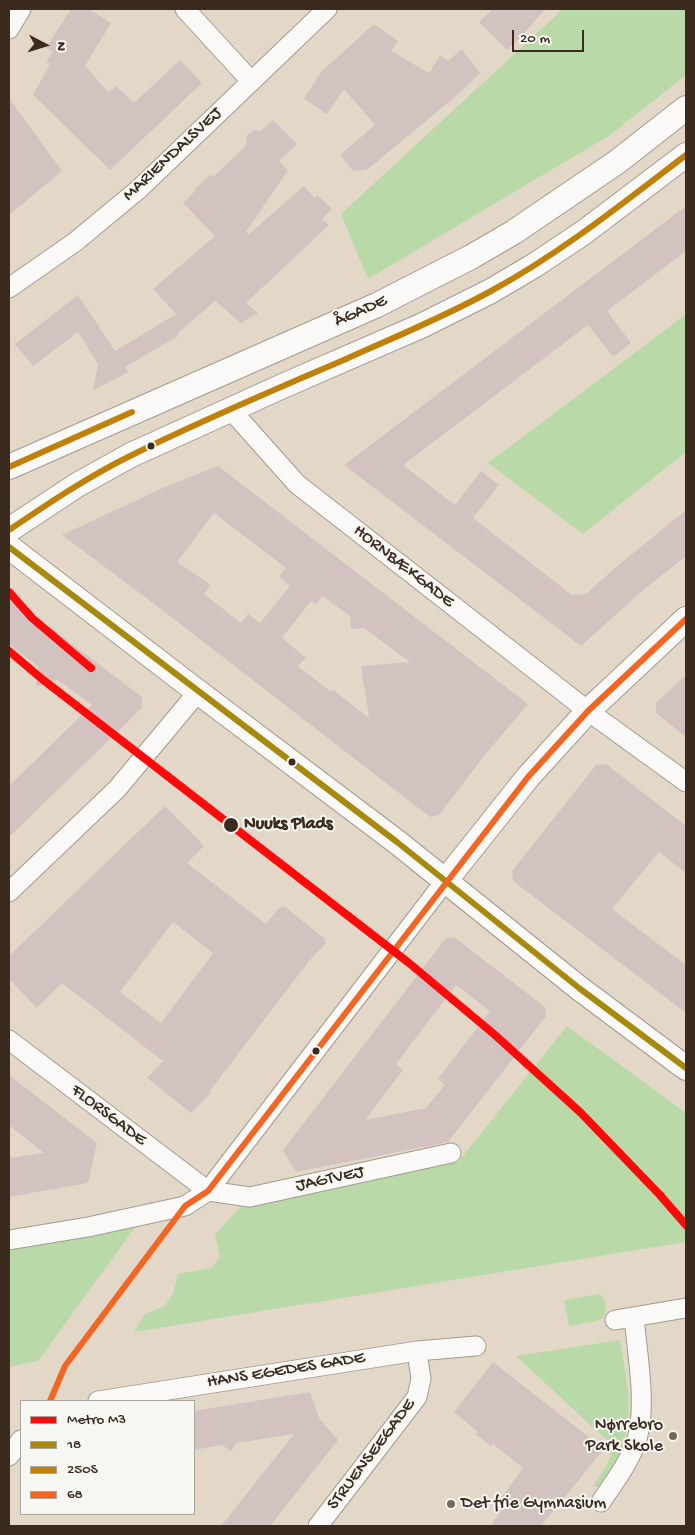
<!DOCTYPE html>
<html>
<head>
<meta charset="utf-8">
<style>
	body { margin:0 }
	#map { position:relative; width:695px; height:1535px; overflow:hidden; background:#e3d8c7; font-family:"Gochi Hand",sans-serif }
	canvas { display:block }
	.frame { position:absolute; inset:0; border:10px solid #3b2a1e; pointer-events:none }
	.legend { position:absolute; left:20px; top:1400px; width:175px; height:115px; box-sizing:border-box; background:#f6f6f2; border:1px solid #aba49d; margin:0; padding:6px 9px; list-style:none; font-size:15px; color:#3b2a1e }
	.legend li { display:flex; align-items:center; gap:10px; height:25px }
	.legend b { width:25px; border:1px solid #aba49d }
	.north { position:absolute; left:20px; top:20px; width:50px; height:50px; -webkit-text-stroke:4px #f6f6f2; paint-order:stroke; rotate:95deg; font-size:14px; font-weight:700; line-height:20px; text-align:center; color:#3b2a1e }
	.north::after { content:''; display:block; margin:auto; width:18px; height:22px; background:#3b2a1e; clip-path:polygon(50% 0,100% 100%,50% 72%,0 100%) }
	.scale { position:absolute; left:512px; top:30px; width:72px; height:22px; box-sizing:border-box; border:2px solid #3b2a1e; border-top:0; padding-left:6px; font-size:15px; line-height:18px; white-space:nowrap; color:#3b2a1e; -webkit-text-stroke:4px #f6f6f2; paint-order:stroke }
</style>
</head>
<body>
<div id="map">
<canvas width="695" height="1535"></canvas>
<div class="frame"></div>
<ul class="legend">
<li><b style="height:6px;background:#ff0a0a"></b>Metro M3</li>
<li><b style="height:6px;background:#a7890e"></b>18</li>
<li><b style="height:6px;background:#bf8109"></b>250S</li>
<li><b style="height:6px;background:#f26522"></b>68</li>
</ul>
<div class="north">N</div>
<div class="scale">20 m</div>
</div>
<script>
const ctx = document.querySelector('canvas').getContext('2d');
ctx.lineJoin = 'round';
function fillPath(path, color) {
  ctx.fillStyle = color;
  ctx.fill(path, 'evenodd');
}
function strokePath(path, color, width, dash) {
  ctx.strokeStyle = color;
  ctx.lineWidth = width;
  ctx.lineCap = dash ? 'butt' : 'round';
  ctx.setLineDash(dash || []);
  ctx.stroke(path);
}
function drawText(font, color, halo, rows, align = 'center') {
  ctx.font = font + ' "Gochi Hand",sans-serif';
  ctx.lineWidth = 4;
  ctx.setLineDash([]);
  ctx.textBaseline = 'middle';
  ctx.strokeStyle = halo;
  ctx.fillStyle = color;
  for (const [text, x, y, turn = 0] of rows) {
    ctx.save();
    ctx.translate(x, y);
    ctx.rotate((+turn || 0) * Math.PI / 180);
    ctx.textAlign = isNaN(turn) ? turn : align;
    if (halo) ctx.strokeText(text, 0, 0);
    ctx.fillText(text, 0, 0);
    ctx.restore();
  }
}
const green = new Path2D(`
	M563,9H686V75L610,135L368,279L341,214Z
	M686,314V452L583,534L488,463Z
	M567,1026L686,1113V1242L134,1332L145,1314L165,1306L174,1292L177,1276L178,1274L211,1268L220,1257L215,1235L240,1207L458,1162Z
	M136,1226L38,1361L9,1367V1248Z
	M600,1294C607,1302 607,1308 603,1318L596,1321L569,1326L564,1300Z
	M620,1340C626,1378 636,1416 620,1454C615,1465 607,1476 600,1487L593,1486L607,1465L613,1446L516,1356Z`);
const building = new Path2D(`
	M71,9H89L111,23L85,66L109,93L116,86L134,103L180,60L202,83L110,170L33,95L50,64L46,62L53,52L46,48Z
	M493,9H545L521,37L507,50L479,22Z
	M374,24L398,41L391,51L429,73L440,55L448,61L462,49L480,73L456,96L368,169L353,171L340,155L375,125L344,89L327,114L304,99L321,72Z
	M9,98L62,171L9,215Z
	M273,120L297,144L279,161L288,170L246,232L249,234L304,186L315,198L317,195L332,209L322,219L329,225L246,303L258,313L241,323L215,301L177,334L178,336L125,367L129,372L93,390L98,364L78,332L33,366L15,344L78,295L115,351L176,314L153,289L215,236L183,203L196,190L195,188L211,175L213,177L246,146L247,135L254,130L261,131Z
	M686,206V251L607,311L631,343L613,357L588,325L403,465L455,505L481,471L499,485L473,518L572,595L586,594L616,567L686,510V556L642,591L581,646L344,465Z
	M218,466L528,704L484,756L439,815L430,817L157,606L62,535L167,486ZM214,513L286,568L279,576L290,586L260,623L248,614L241,623L204,594L211,585L177,562ZM322,596L350,616L351,629L364,628L410,662L361,666L369,718L333,690L330,691L298,666L306,658L282,638L311,601L316,605Z
	M9,596L142,697V708L9,837V786L92,705L58,680L36,687L38,666L9,644Z
	M686,675V737L656,713V703Z
	M606,764L686,826V873L659,852L612,909L686,965V1013L513,881L512,871L596,765Z
	M165,806L204,846L187,863L266,924L280,907L283,908L284,906L325,939L324,941L326,943L309,961L209,1092L211,1093L191,1113L147,1078L163,1061L62,983L37,1008L9,979V956ZM173,922L213,953L161,1023L120,992Z
	M454,937L545,1007L546,1016L448,1142L296,1172L283,1150L446,938ZM456,985L490,1011L438,1079L445,1085L426,1108L365,1120L403,1070L396,1064Z
	M9,1075L97,1143L88,1183L9,1197V1158L44,1153L9,1125Z
	M493,1362L604,1449L541,1526H490L500,1513L494,1508L523,1468L493,1444L491,1446L475,1434L478,1432L454,1412Z
	M310,1392L319,1418L338,1440L270,1526H221L294,1434L237,1443L231,1451L222,1445L194,1450V1411Z`);
const minor = new Path2D(`
	M185,9L251,81
	M9,29L21,9
	M9,288L75,242L139,189L327,9
	M231,410L297,484L588,711L686,782
	M9,892L117,789L198,692
	M9,1040L208,1191L250,1197L451,1153
	M9,1240L88,1227L185,1206L208,1191L446,880
	M615,1320L686,1308
	M98,1401L417,1351L476,1346
	M9,1456L21,1440
	M601,1502C614,1482 630,1462 637,1439C647,1404 637,1353 634,1317
	M318,1526L417,1397L421,1379L417,1351`);
const tertiary = new Path2D(`
	M9,467L377,305L471,257L514,232L617,162L686,108
	M9,530L77,485L131,455L285,385L421,326L491,291L535,265L583,233L686,155
	M9,547L198,692L397,842L579,988L686,1068
	M446,880L528,777L588,711L686,619`);
const bus1 = new Path2D(`
	M9,547L397,842L579,988L686,1068`);
const bus2 = new Path2D(`
	M9,467L132,412
	M9,530C49,503 89,476 132,455C202,420 274,390 346,359C395,337 444,317 491,291C561,253 623,203 686,155`);
const bus3 = new Path2D(`
	M50,1401L65,1366L185,1206L208,1191L528,777L588,711L686,619`);
const metro1 = new Path2D(`
	M9,592L32,618L91,668
	M9,651L42,679L409,963L495,1035L580,1112L659,1194L686,1225`);
const markers = [
	[151,446,4.5,"#3b2a1e"],
	[292,762,4.5,"#3b2a1e"],
	[231,825,8,"#3b2a1e"],
	[316,1051,4.5,"#3b2a1e"],
	[673,1436,5,"#766759"],
	[451,1504,5,"#766759"]
];
const streetNames = [
	["MARIENDALSVEJ",173,155,-43],
	["ÅGADE",361,312,-24],
	["HORNBÆKGADE",403,567,38],
	["FLORSGADE",108,1116,37],
	["JAGTVEJ",330,1180,-12],
	["HANS EGEDES GADE",286,1371,-9],
	["STRUENSEEGADE",372,1455,-53]
];
const stopNames = [
	["Nuuks Plads",244,825]
];
const poiNames = [
	["Nørrebro",663,1426],
	["Park Skole",663,1447],
	["Det frie Gymnasium",461,1504,"left"]
];
fillPath(green, '#b9d9a9');
fillPath(building, '#d2c3c0');
strokePath(minor, '#a39a8f', 21);
strokePath(tertiary, '#a39a8f', 26);
strokePath(minor, '#fbf9f7', 19);
strokePath(tertiary, '#fbf9f7', 24);
strokePath(bus1, '#a7890e', 6);
strokePath(bus2, '#bf8109', 6);
strokePath(bus3, '#f26522', 6);
strokePath(metro1, '#ff0a0a', 8);
for (const [x, y, r, color] of markers) {
  const dot = new Path2D();
  dot.arc(x, y, r, 0, 2 * Math.PI);
  ctx.fillStyle = color;
  ctx.fill(dot);
  strokePath(dot, '#f6f6f2', 2);
}
drawText('18px', '#3b2a1e', '#f6f6f2', streetNames);
drawText('bold 18px', '#3b2a1e', '#f6f6f2', stopNames, 'left');
drawText('18px', '#3b2a1e', '#f6f6f2', poiNames, 'right');
</script>
</body>
</html>
